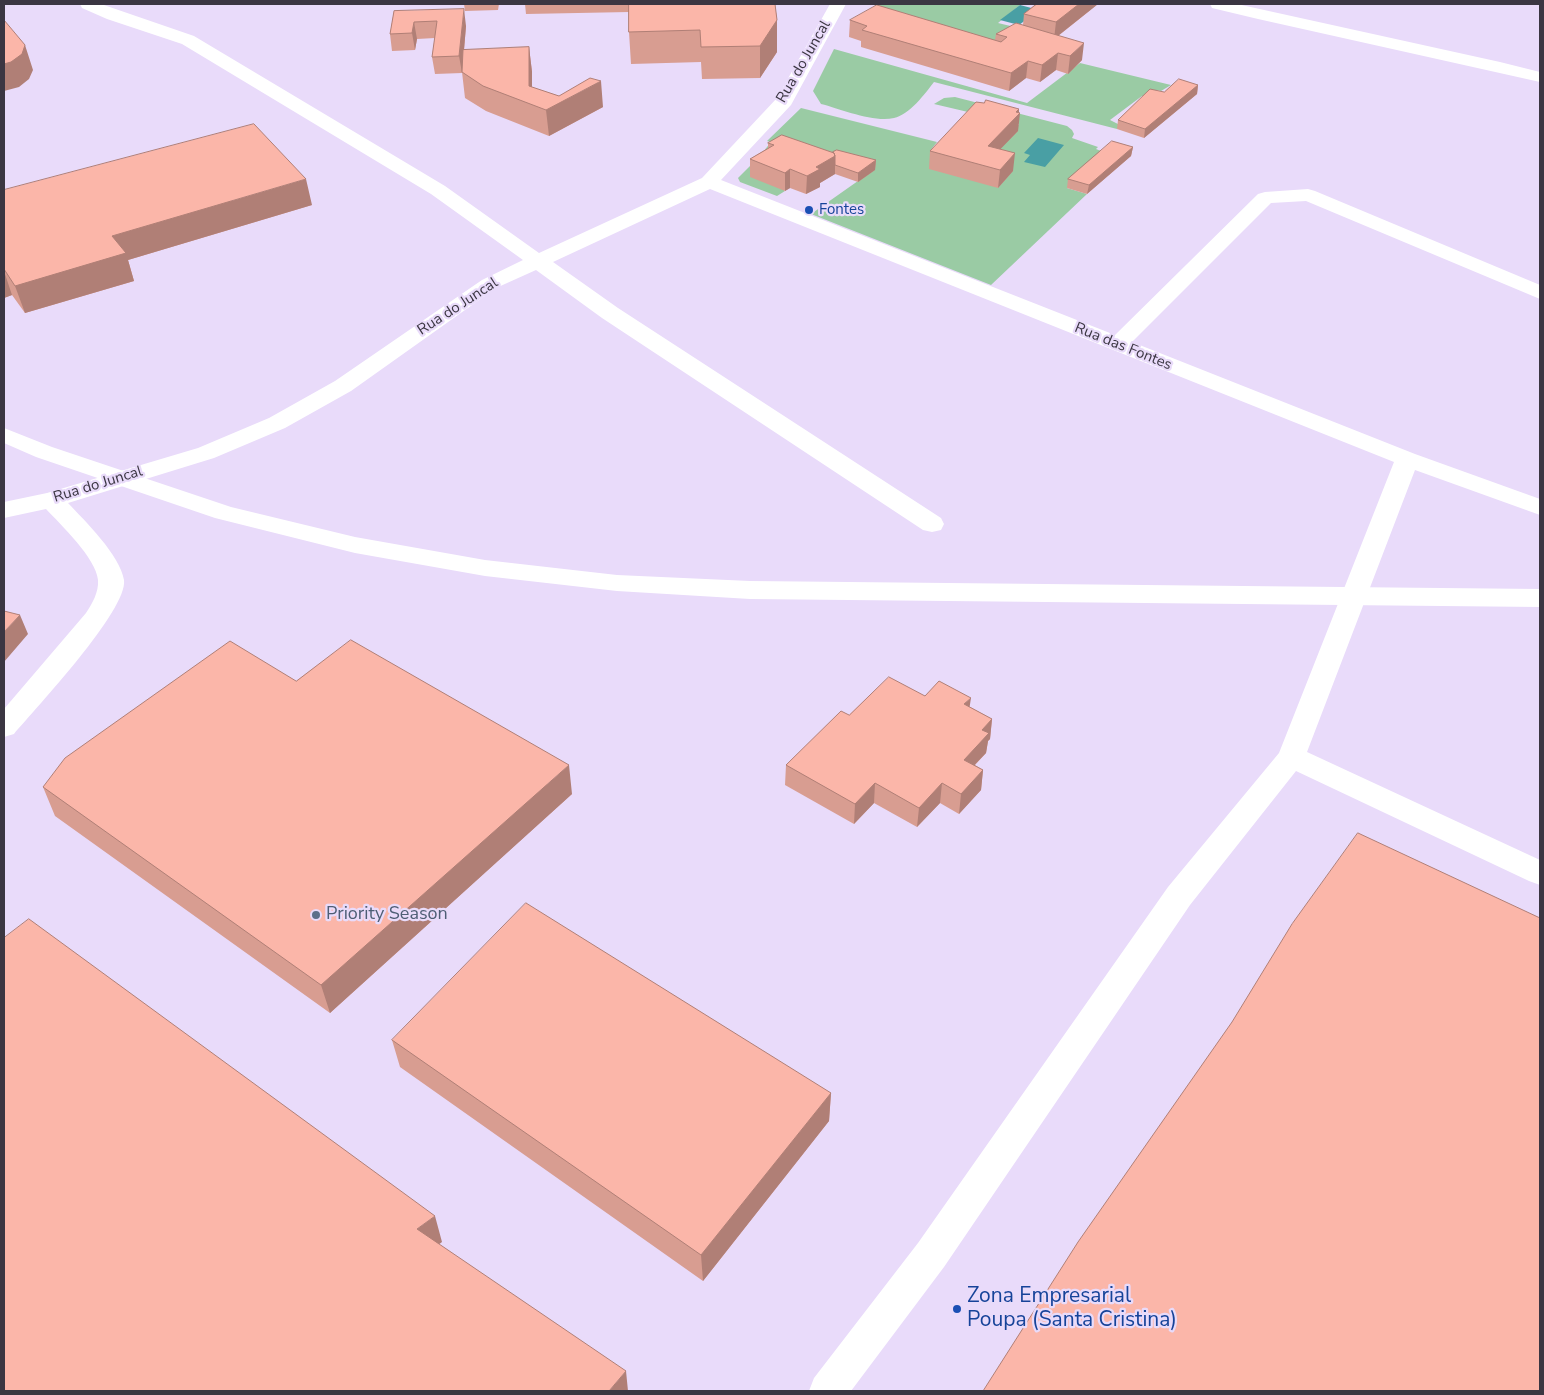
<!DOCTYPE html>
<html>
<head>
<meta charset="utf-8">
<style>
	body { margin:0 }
	#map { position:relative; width:1544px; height:1395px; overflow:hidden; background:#e9dbfa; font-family:"Nunito Sans",sans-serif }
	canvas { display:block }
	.frame { position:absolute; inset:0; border:5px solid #3b3642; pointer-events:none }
</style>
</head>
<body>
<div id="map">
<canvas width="1544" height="1395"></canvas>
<div class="frame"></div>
</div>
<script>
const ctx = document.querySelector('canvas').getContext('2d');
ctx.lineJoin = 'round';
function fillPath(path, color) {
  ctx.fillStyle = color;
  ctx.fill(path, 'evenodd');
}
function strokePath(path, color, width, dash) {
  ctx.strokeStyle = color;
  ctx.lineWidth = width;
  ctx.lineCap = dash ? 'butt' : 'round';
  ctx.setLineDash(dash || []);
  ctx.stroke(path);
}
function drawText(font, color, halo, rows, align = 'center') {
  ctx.font = font + ' "Nunito Sans",sans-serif';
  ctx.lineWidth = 4.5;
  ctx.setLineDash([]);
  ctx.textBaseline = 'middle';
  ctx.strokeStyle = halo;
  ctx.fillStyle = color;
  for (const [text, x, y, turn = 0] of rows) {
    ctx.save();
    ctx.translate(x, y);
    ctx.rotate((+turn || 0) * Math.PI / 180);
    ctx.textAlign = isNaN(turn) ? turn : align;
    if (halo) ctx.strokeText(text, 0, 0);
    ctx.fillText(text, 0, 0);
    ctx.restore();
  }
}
const green = new Path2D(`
	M870,4L896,5L899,4H1015L1020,5L998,23L1023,29L995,51L903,13Z
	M834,49L1027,103L1080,63L1171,85L1161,91L1157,90L1149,98L1142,96L1110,120L1120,125L1117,129L934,82C925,94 909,115 894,118C874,123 841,109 821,104L813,91Z
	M955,97L1067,126L1072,130L1074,134L1072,138L1098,147L1096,149L1101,151L1067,188L1087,194L991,285L811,214L875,169L759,157L771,142L767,141L801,108L937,142L930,151L986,164L1019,124L934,104L944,98Z
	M754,162L785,191L777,196L740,182L738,178Z`);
const water = new Path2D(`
	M1020,5L1039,10L1019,25L1000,20Z
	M1038,138L1064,145L1045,167L1024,162L1030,155L1024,153Z`);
const minor = new Path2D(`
	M80,4H101L194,36L445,186L539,253L702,178L777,98L830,4H846L791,105L721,180L1115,335L1258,194L1265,192L1308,189L1315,191L1540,285V299L1306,201L1271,203L1132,342L1415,454L1540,499V515L1415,470L1307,752L1540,860V885L1529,881L1296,771L1190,905L944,1267L851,1391H809L814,1378L918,1243L1168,887L1279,753L1394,462L710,189L553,262L618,308L941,518L944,524L941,530L932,532L923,530L602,318L536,270L496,288L351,391L285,428L214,458L68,503C85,521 120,555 124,580C128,610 36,708 14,734L4,737V709L86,613C92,604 99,592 98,580C96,558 61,525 46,509L4,518V502L47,493L198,448L269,418L335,381L482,280L523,260L431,194L182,44L107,19L82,8Z
	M1210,4H1237L1500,62L1540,72V82L1258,19L1212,8Z`);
const major = new Path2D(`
	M4,428L52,447L231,507L355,537L485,560L617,575L750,581L1540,589V607L750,599L617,591L485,576L355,553L215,518L36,457L4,443Z`);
const wall = new Path2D(`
	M464,4H499L498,10L465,11Z
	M525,4H775L777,20V52L760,78L702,79L701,62L631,64L629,32V12L526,14Z
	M1036,4H1098L1058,36L1082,60L1068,74L1056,70L1040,82L1026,78L1009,91L861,47V41L849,37L850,20L995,40L996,34L1023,25L1024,14Z
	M394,11L466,26L464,50L529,47L532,72V87L559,96L603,107L549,136L486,111L465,98L462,72V65V73L435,74L432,57L435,38L417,39L415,50L392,51L390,34Z
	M1198,85L1197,94L1144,138L1117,129L1118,120L1164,92Z
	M1019,109L1018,131L1000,149L1013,171L998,188L929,169L930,151Z
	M768,143L833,152L876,160L875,170L858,182L835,174L820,183V187L806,194L790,188L785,191L750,177V159L768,148Z
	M1133,147L1131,156L1087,194L1067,188L1068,179Z
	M4,190L312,205L128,260L134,281L25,313L12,295L4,298Z
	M296,681L572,794L330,1013L55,816L43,787Z
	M925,696L970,707L992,719L990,739L988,741L986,753L975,765L983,770L981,790L959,814L940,803L917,827L874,803L854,824L785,785L786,765L849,715Z
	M392,1040L831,1093L829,1121L703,1281L400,1067Z`);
const shadedWall = new Path2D(`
	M1079,4H1098L1054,39L1056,22Z
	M464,9L466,26L462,73L459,56Z
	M777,20V52L760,78V46Z
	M414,22L417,39L415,50L412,33Z
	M1084,43L1082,60L1068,74L1070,56Z
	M25,45L33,70L29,79L19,87L4,91V64Z
	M529,47L532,72V104L529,86Z
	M1058,53L1056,70L1040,82L1042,65Z
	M1028,61L1026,78L1009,91L1011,73Z
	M601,81L603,107L549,136L546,110Z
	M1198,85L1197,94L1144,138L1145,129Z
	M1019,109V114L1020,113L1018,131L986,164L988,146Z
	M1133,147L1131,156L1087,194L1089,185Z
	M1015,153L1013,171L998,188L1000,170Z
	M835,156V174L820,183V187L806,194L807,176L816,167Z
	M876,160L875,170L858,182V173Z
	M790,169V188L785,191V173Z
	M306,179L312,205L128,260L134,281L25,313L15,286L112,236Z
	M4,271L12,295L4,298Z
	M20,615L28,634L4,662V632Z
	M971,698L968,717L964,704Z
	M992,719L990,739L988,741L986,753L961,779L964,760L982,730Z
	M569,765L572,794L330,1013L321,985Z
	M983,770L981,790L959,814L961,794Z
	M875,783L874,803L854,824L855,804Z
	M942,783L940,803L917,827L919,808Z
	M831,1093L829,1121L703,1281L701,1255Z
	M435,1216L442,1242L425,1255L417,1229Z
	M626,1371L628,1391H609Z`);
const building = new Path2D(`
	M629,4H775L777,20L760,46L701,47L700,30L629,32Z
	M1037,4H1079L1056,22L1024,14Z
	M877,5L1001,42L1007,37L996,34L1016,23L1084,43L1070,56L1058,53L1042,65L1028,61L1011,73L862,30L867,26L850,20Z
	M464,9L459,56L432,57L437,21L414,22L412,33L390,34L394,11Z
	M4,20L25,45L22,54L11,62L4,64Z
	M529,47V86L559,96L590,78L601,81L546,110L483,86L462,72L463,50Z
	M1179,79L1198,85L1145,129L1118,120L1150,89L1164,92Z
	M986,100L1019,109L1016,112L1020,113L988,146L1015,153L1000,170L930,151L976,102L984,103Z
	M254,124L306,179L112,236L126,253L15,286L4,269V190Z
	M782,135L834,153L835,156L816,167L820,169L807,176L790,169L785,173L750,159L774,145L768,143Z
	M1112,141L1133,147L1089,185L1068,179Z
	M837,150L876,160L858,173L835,165V156L834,153L833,152Z
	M4,611L20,615L4,632Z
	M351,640L569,765L321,985L43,787L65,758L230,641L296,681Z
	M889,677L925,696L939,681L971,698L964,704L992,719L982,730L989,733L964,760L983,770L961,794L942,783L919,808L875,783L855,804L786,765L841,711L849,715Z
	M1358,833L1540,918V1391H983L1078,1242L1232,1022L1292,924Z
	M526,903L831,1093L701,1255L392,1040Z
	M29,919L435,1216L417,1229L626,1371L609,1391H4V938Z`);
const markers = [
	[809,210,5,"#1a4fb4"],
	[316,915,5,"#5c6f8a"],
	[957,1309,5,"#1a4fb4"]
];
const farStreetnames = [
	["Rua do Juncal",804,62,-60],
	["Rua do Juncal",458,307,-33],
	["Rua das Fontes",1123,347,22],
	["Rua do Juncal",98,485,-17]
];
const farTransitnames = [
	["Fontes",819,210]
];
const serviceNames = [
	["Priority Season",326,915]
];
const nearTransitnames = [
	["Zona Empresarial",967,1297],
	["Poupa (Santa Cristina)",967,1321]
];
fillPath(green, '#9acba4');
fillPath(water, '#499fa4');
fillPath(minor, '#fff');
fillPath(major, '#fff');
fillPath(wall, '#d89d91');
fillPath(shadedWall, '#b07f76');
fillPath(building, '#fbb6a9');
strokePath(building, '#b07f76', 1);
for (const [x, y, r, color] of markers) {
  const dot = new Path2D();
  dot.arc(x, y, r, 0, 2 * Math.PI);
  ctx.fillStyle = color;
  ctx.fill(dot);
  strokePath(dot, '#e9dbfa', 2);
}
drawText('15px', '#3b3642', '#e9dbfa', farStreetnames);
drawText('15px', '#164399', '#e9dbfa', farTransitnames, 'left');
drawText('18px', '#4e5e75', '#e9dbfa', serviceNames, 'left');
drawText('21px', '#164399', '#e9dbfa', nearTransitnames, 'left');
</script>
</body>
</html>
